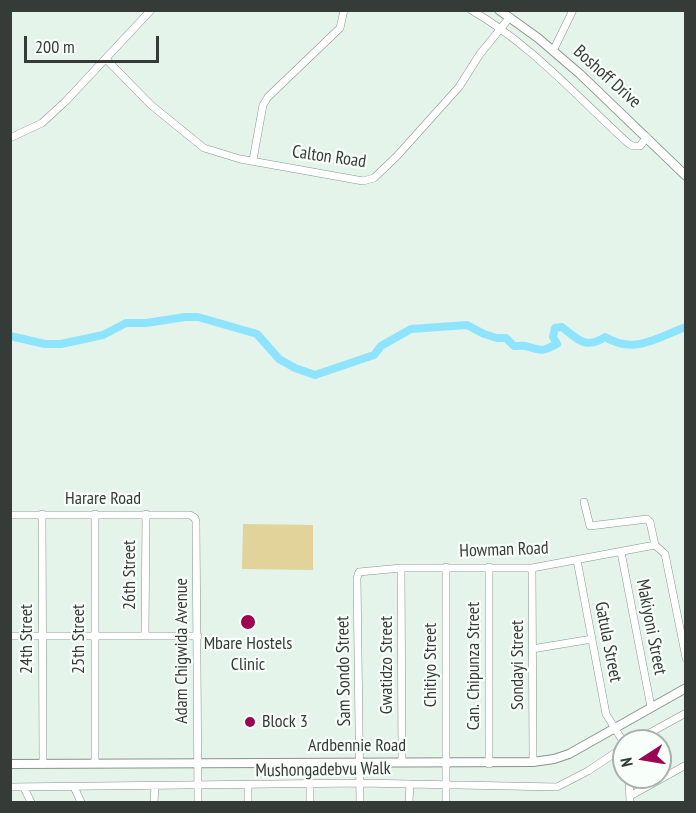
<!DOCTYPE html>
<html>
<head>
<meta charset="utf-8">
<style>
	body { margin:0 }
	#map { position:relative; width:696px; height:813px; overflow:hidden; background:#e4f4ea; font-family:"PT Sans Narrow",sans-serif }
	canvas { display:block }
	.frame { position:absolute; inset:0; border:12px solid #353b37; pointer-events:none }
	.north { position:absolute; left:612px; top:729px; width:60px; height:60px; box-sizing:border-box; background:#f8fffa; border:2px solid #aab1ac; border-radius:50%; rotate:258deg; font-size:16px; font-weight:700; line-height:24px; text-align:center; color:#353b37 }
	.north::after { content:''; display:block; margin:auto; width:21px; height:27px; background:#9c0551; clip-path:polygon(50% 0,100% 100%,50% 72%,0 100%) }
	.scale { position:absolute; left:24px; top:36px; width:135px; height:27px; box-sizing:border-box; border:3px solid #353b37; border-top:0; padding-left:8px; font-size:18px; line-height:21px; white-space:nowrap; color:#353b37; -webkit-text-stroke:4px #f8fffa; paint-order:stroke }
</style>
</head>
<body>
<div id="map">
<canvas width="696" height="813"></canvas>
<div class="frame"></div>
<div class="north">N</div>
<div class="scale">200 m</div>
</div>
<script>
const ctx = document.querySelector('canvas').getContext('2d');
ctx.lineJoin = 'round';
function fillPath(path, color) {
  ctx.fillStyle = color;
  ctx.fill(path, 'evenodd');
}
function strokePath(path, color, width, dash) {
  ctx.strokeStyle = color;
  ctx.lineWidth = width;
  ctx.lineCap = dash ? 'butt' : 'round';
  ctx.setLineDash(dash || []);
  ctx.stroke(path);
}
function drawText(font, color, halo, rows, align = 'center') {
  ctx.font = font + ' "PT Sans Narrow",sans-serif';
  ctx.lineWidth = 4.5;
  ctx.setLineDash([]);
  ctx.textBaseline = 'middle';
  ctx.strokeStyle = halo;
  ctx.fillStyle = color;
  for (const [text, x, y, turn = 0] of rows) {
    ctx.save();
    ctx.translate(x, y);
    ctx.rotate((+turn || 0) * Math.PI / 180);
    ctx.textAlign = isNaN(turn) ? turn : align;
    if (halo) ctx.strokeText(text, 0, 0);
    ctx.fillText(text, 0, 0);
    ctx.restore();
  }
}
const green = new Path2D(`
	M243,524L313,525V570L242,569Z`);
const river = new Path2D(`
	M10,336L45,344H61L103,335L126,323H146L185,317H198L257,334L279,359L295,368L315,375L374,355L381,346L411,329L467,325L484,334L497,338H506L514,346C518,346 524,345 529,347C544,351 542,351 557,344L553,337L555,328L562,327C577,339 586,350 605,337C636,355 657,337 686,327`);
const minor = new Path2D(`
	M471,10C531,44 578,98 629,144L633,146H640L647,137
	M553,51L573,10
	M106,59L151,105L204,148L240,159L363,181L374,178L397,156L459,87L480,54L510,17
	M10,138L42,123L66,101L151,10
	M253,160L263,105L268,97L340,28L344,10
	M584,502L590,526L647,519L650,522L655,545
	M42,514L43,764
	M95,514V763
	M10,515H190L195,518L196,522L198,802
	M655,545L665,554L686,658
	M621,552L651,707
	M577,560L606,714L624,743
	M446,567V802
	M489,567V764
	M401,568L402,762
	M532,568L533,762
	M145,635L146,514
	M10,636H198
	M532,649L592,639
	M635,741L686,713
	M629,777L630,802
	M310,784V802
	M10,787L361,783L557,787L588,771L624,747
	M74,787L81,802
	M24,788L31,802
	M630,796L686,765
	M154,802L155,786
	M248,802V786
	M360,802L357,578L359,572L401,568H532L655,545
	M409,802L410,784`);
const major = new Path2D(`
	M499,10L538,38L580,74L686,176
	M10,764L533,762L554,759L569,754L686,688`);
const markers = [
	[248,622,8,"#9c0551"],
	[250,722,6,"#9c0551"]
];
const streetNames = [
	["Boshoff Drive",607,77,42],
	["Calton Road",329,157,8],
	["Harare Road",103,499],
	["Howman Road",504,550,-2],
	["26th Street",130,575,-90],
	["Makiyoni Street",651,627,79],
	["24th Street",27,639,-90],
	["25th Street",79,639,-90],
	["Gatula Street",608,642,79],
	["Adam Chigwida Avenue",182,651,-90],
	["Gwatidzo Street",387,665,-90],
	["Chitiyo Street",431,665,-90],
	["Sondayi Street",518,665,-90],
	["Can. Chipunza Street",474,666,-90],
	["Sam Sondo Street",344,671,-91],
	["Ardbennie Road",357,746],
	["Mushongadebvu Walk",323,770,-1]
];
const poiNames = [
	["Mbare Hostels",248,644],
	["Clinic",248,665],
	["Block 3",262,722,"left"]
];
fillPath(green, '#e2d39b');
strokePath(river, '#8ee4ff', 8);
strokePath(minor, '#86958b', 8);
strokePath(major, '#86958b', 10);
strokePath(minor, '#fff', 7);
strokePath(major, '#fff', 8);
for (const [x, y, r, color] of markers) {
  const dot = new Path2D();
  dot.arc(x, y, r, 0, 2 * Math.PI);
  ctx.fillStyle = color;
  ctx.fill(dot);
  strokePath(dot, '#f8fffa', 2);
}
drawText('18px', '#353b37', '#f8fffa', streetNames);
drawText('18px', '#353b37', '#f8fffa', poiNames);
</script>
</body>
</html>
